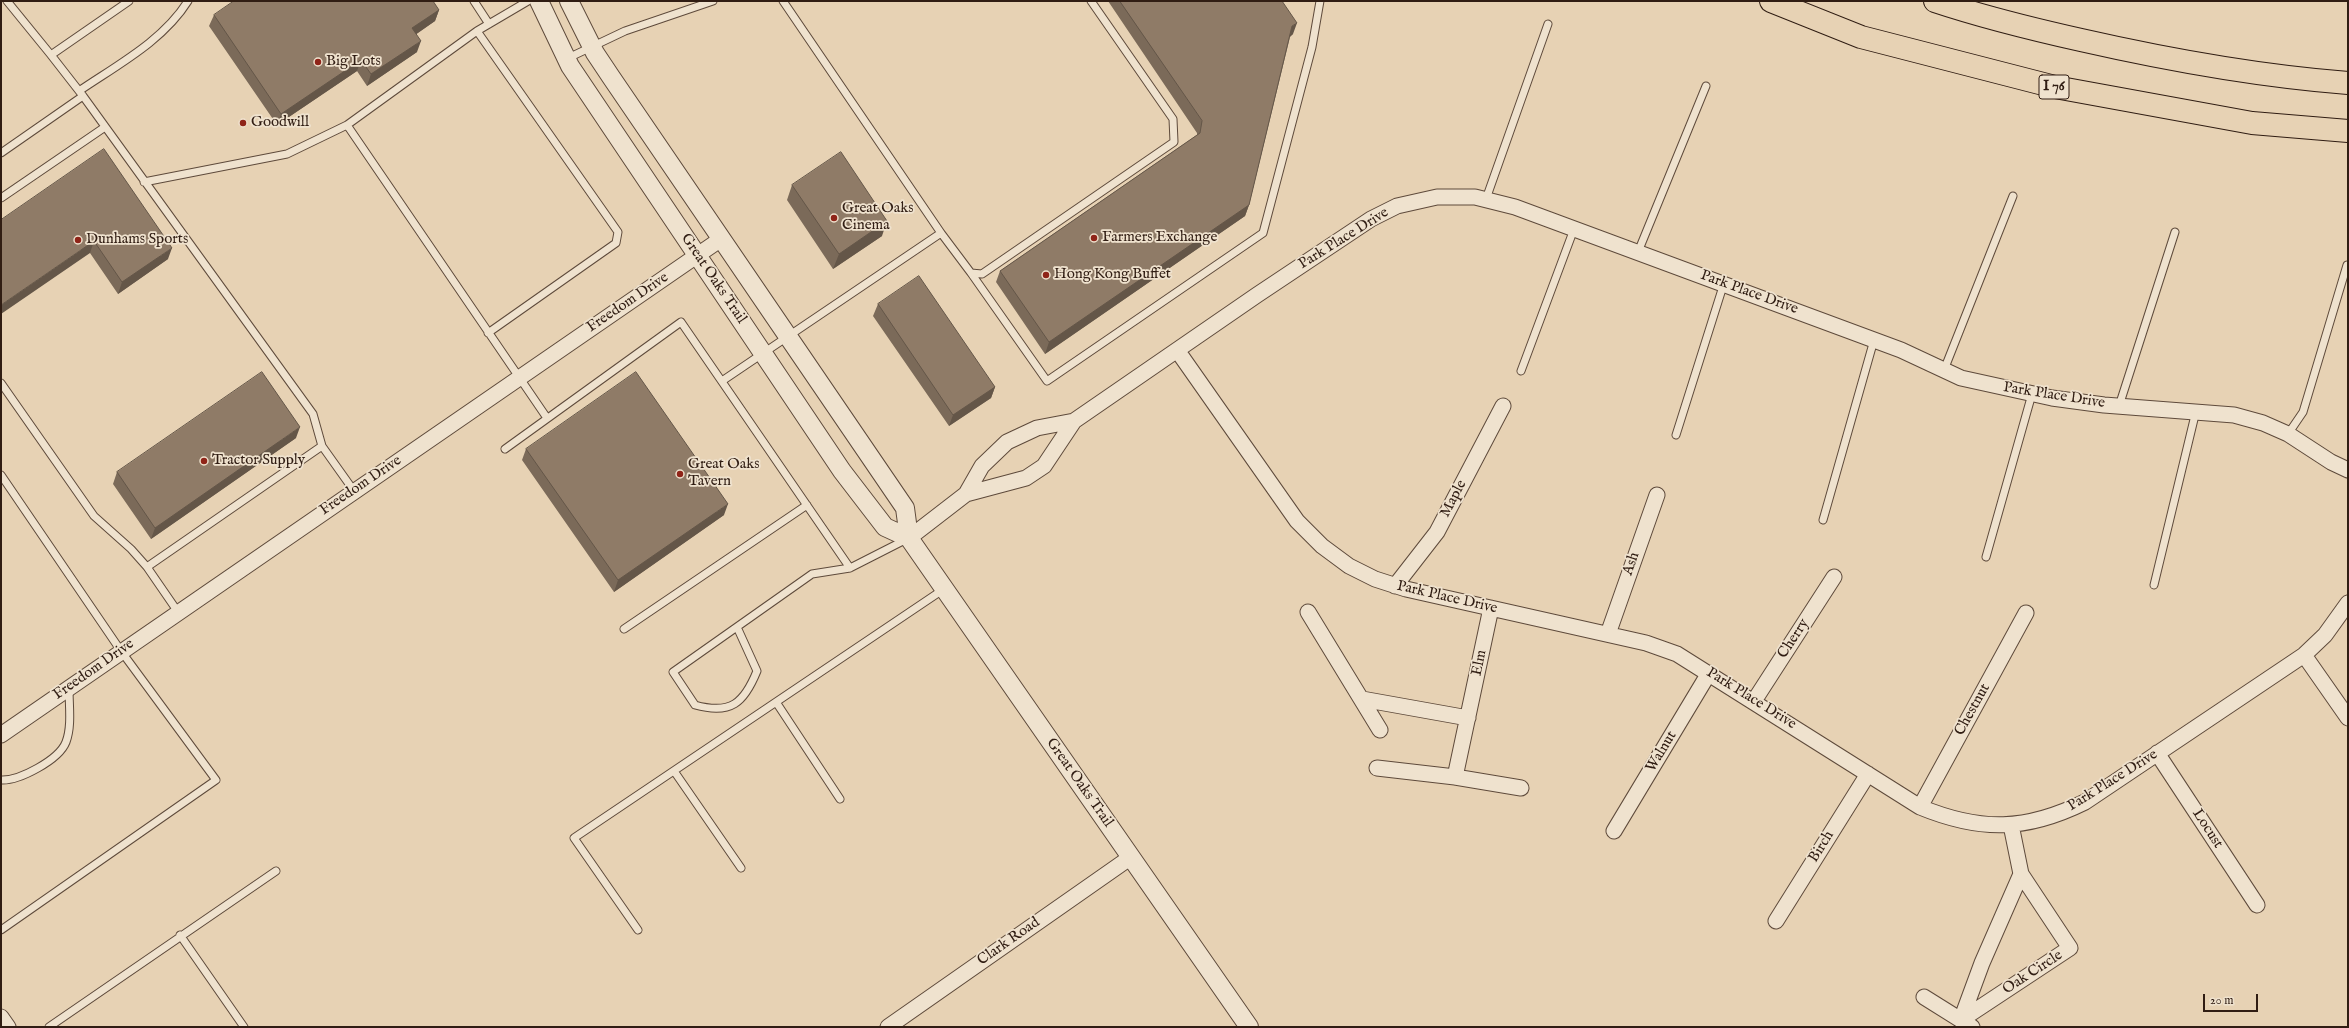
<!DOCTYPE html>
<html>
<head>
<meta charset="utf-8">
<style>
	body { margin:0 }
	#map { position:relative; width:2349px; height:1028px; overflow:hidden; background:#e7d2b4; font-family:"IM FELL English",serif }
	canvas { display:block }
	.frame { position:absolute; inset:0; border:2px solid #301d13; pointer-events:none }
	.scale { position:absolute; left:2203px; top:994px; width:55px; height:18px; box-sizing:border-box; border:2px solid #301d13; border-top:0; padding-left:5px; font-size:12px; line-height:14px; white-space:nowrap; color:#301d13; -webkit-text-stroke:3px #efe2ce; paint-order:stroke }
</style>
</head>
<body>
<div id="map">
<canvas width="2349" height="1028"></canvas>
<div class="frame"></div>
<div class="scale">20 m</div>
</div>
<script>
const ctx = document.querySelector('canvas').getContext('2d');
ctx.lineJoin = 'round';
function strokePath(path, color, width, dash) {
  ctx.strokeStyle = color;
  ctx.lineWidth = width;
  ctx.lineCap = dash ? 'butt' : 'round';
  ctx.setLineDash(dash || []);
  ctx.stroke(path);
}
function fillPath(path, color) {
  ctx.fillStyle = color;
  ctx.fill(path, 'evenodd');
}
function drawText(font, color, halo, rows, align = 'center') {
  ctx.font = font + ' "IM FELL English",serif';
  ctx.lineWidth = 3.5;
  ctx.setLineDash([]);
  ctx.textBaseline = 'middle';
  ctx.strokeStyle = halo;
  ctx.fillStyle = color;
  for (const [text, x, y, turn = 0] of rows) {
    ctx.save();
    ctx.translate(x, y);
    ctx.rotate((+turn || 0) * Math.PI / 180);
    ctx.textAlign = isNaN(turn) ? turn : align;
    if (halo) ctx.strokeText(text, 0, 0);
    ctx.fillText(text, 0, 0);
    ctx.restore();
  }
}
const service = new Path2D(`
	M7,1L51,55
	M129,1L51,55L83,96L313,414L322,446L354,491
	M474,1L489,24
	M783,1L941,233
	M477,31L528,1
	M566,59L625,31L713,1
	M79,91C117,65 163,41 188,1
	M347,125L477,31L618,232L616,243L488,333
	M1,153L83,96
	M144,182L287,154L347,125L547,418
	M1,198L105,127
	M1486,199L1548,24
	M1638,252L1706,86
	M971,273L1047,381L1263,233L1312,47L1320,1
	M1944,370L2013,196
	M1521,371L1574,229
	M722,381L941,233L971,273L982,274L1174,142L1173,119L1091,1
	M1,383L94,516L131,549L147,567L178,612
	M2119,406L2175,232
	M2288,434L2303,412L2347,265
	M1676,435L1724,283
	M505,449L681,322L850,568
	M1,475L121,651L216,780L1,930
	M1823,520L1874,340
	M1986,557L2032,394
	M147,567L322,446
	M2154,585L2196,411
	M737,627L757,671C744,703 731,715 695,705L673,672L812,574L850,568L907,539
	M624,629L807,505
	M776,702L840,799
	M674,771L741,868
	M1,780C19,781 59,760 66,742C72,726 69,706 69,689
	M638,930L574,838L944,589
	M180,935L244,1027
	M49,1027L276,871`);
const minor = new Path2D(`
	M1177,350L1297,521L1322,546L1349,566L1375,579L1406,589L1646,643L1677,654L1920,807C1981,832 2026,831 2085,802L2304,655L2325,635L2348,603
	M966,494L1026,478L1044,466L1074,421
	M909,538L966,494L982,466L1007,442L1037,428L1074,421L1257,295L1371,219L1397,206L1437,197H1475L1515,207L1901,350L1961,378L2052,398L2104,405L2234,415L2263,423L2288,434L2331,462L2348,470
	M1395,586L1437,532L1503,406
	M1308,612L1380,730
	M1608,634L1657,495
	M2304,655L2348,718
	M1362,699L1468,718
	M1754,701L1834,577
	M1,735L721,239
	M2157,753L2257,905
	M1377,768L1455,777L1521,788
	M1455,777L1491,608
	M1920,807L2026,613
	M1614,831L1709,673
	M1776,921L1868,774
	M1924,997L1972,1027
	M1,1017L8,1027
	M1961,1020L2070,948L2021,874
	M1961,1020L1982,963L2021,874L2011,825
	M888,1027L1131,857`);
const tertiary = new Path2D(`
	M539,1L570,66L842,471L885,527L909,538
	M569,1L595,53L611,77L905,508L909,538L1249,1027`);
const motorway = new Path2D(`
	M1771,1L1861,37L2055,87L2252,123L2348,131
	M1935,1C1983,17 2032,29 2081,40C2169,60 2258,76 2348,83`);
const wall = new Path2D(`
	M1108,1H1282L1293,34L1290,37L1249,205L1245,216L1045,354L996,282L1000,271L1197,135V133Z
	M439,10L435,21L416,34L417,52L367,86L357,71L277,125L209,26L214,15Z
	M792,185L882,236L833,269L787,200Z
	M1,220L168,259L118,294L90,253Z
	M878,304L995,387L991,398L949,426L873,316Z
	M296,438L151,539L113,484L117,472Z
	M526,449L724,515L614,592L522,460Z`);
const shadedWall = new Path2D(`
	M439,10L435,21L408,40L412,28Z
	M1297,23L1293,34L1288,38L1292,26Z
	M421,41L417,52L367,86L371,74Z
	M361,60L357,71L277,125L281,114Z
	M1249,205L1245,216L1045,354L1049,342Z
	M887,221L882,236L833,269L839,254Z
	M94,241L90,253L1,314V305Z
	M172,248L168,259L118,294L122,282Z
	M995,387L991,398L949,426L953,415Z
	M300,427L296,438L151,539L155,528Z
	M728,504L724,515L614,592L618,580Z`);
const building = new Path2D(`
	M234,1H433L439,10L412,28L421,41L371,74L361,60L281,114L214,15Z
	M1120,1H1282L1297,23L1292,26L1249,205L1049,342L1000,271L1200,133L1202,121Z
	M104,149L172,248L122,282L94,241L1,305V220Z
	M841,152L887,221L839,254L792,185Z
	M919,276L995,387L953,415L878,304Z
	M262,372L300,427L155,528L117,472Z
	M636,372L728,504L618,580L526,449Z`);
const markers = [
	[318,62,4,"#8f2418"],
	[243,123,4,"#8f2418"],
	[834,218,4,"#8f2418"],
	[1094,238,4,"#8f2418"],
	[78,240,4,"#8f2418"],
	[1046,275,4,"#8f2418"],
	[204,461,4,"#8f2418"],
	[680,474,4,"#8f2418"]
];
const shields = [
	[2054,87,30]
];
const shieldNames = [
	["I 76",2054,87]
];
const poiNames = [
	["Big Lots",326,62],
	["Goodwill",251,123],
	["Great Oaks",842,209],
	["Cinema",842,226],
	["Farmers Exchange",1102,238],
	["Dunhams Sports",86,240],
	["Hong Kong Buffet",1054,275],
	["Tractor Supply",212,461],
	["Great Oaks",688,465],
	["Tavern",688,482]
];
const streetNames = [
	["Park Place Drive",1344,239,-32],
	["Great Oaks Trail",713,279,56],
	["Park Place Drive",1749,293,20],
	["Freedom Drive",628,303,-34],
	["Park Place Drive",2054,396,9],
	["Freedom Drive",361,486,-34],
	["Maple",1454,499,-62],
	["Ash",1632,564,-71],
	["Park Place Drive",1447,598,13],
	["Cherry",1794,639,-57],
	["Elm",1480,663,-78],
	["Freedom Drive",94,670,-35],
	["Park Place Drive",1751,699,32],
	["Chestnut",1973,710,-61],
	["Walnut",1662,752,-59],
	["Park Place Drive",2113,781,-32],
	["Great Oaks Trail",1079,783,55],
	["Locust",2207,829,57],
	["Birch",1822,847,-58],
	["Clark Road",1009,942,-35],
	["Oak Circle",2033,973,-33]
];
strokePath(service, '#5e4a3b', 9);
strokePath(minor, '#5e4a3b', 17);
strokePath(tertiary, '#5e4a3b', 20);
strokePath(motorway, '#301d13', 24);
strokePath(service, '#efe2ce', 7);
strokePath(minor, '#efe2ce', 15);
strokePath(tertiary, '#efe2ce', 18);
strokePath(motorway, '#e7d2b4', 22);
fillPath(wall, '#7b6a59');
fillPath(shadedWall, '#645648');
fillPath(building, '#8f7b67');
strokePath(building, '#645648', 1);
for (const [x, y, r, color] of markers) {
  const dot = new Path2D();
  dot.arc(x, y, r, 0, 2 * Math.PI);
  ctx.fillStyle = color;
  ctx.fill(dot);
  strokePath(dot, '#efe2ce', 1.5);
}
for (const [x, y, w] of shields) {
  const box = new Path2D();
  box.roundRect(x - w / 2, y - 12, w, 24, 3);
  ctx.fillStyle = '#efe2ce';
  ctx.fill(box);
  strokePath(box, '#301d13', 1);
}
drawText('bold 14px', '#301d13', null, shieldNames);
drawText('15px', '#301d13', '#efe2ce', poiNames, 'left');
drawText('15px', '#301d13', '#efe2ce', streetNames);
</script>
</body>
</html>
